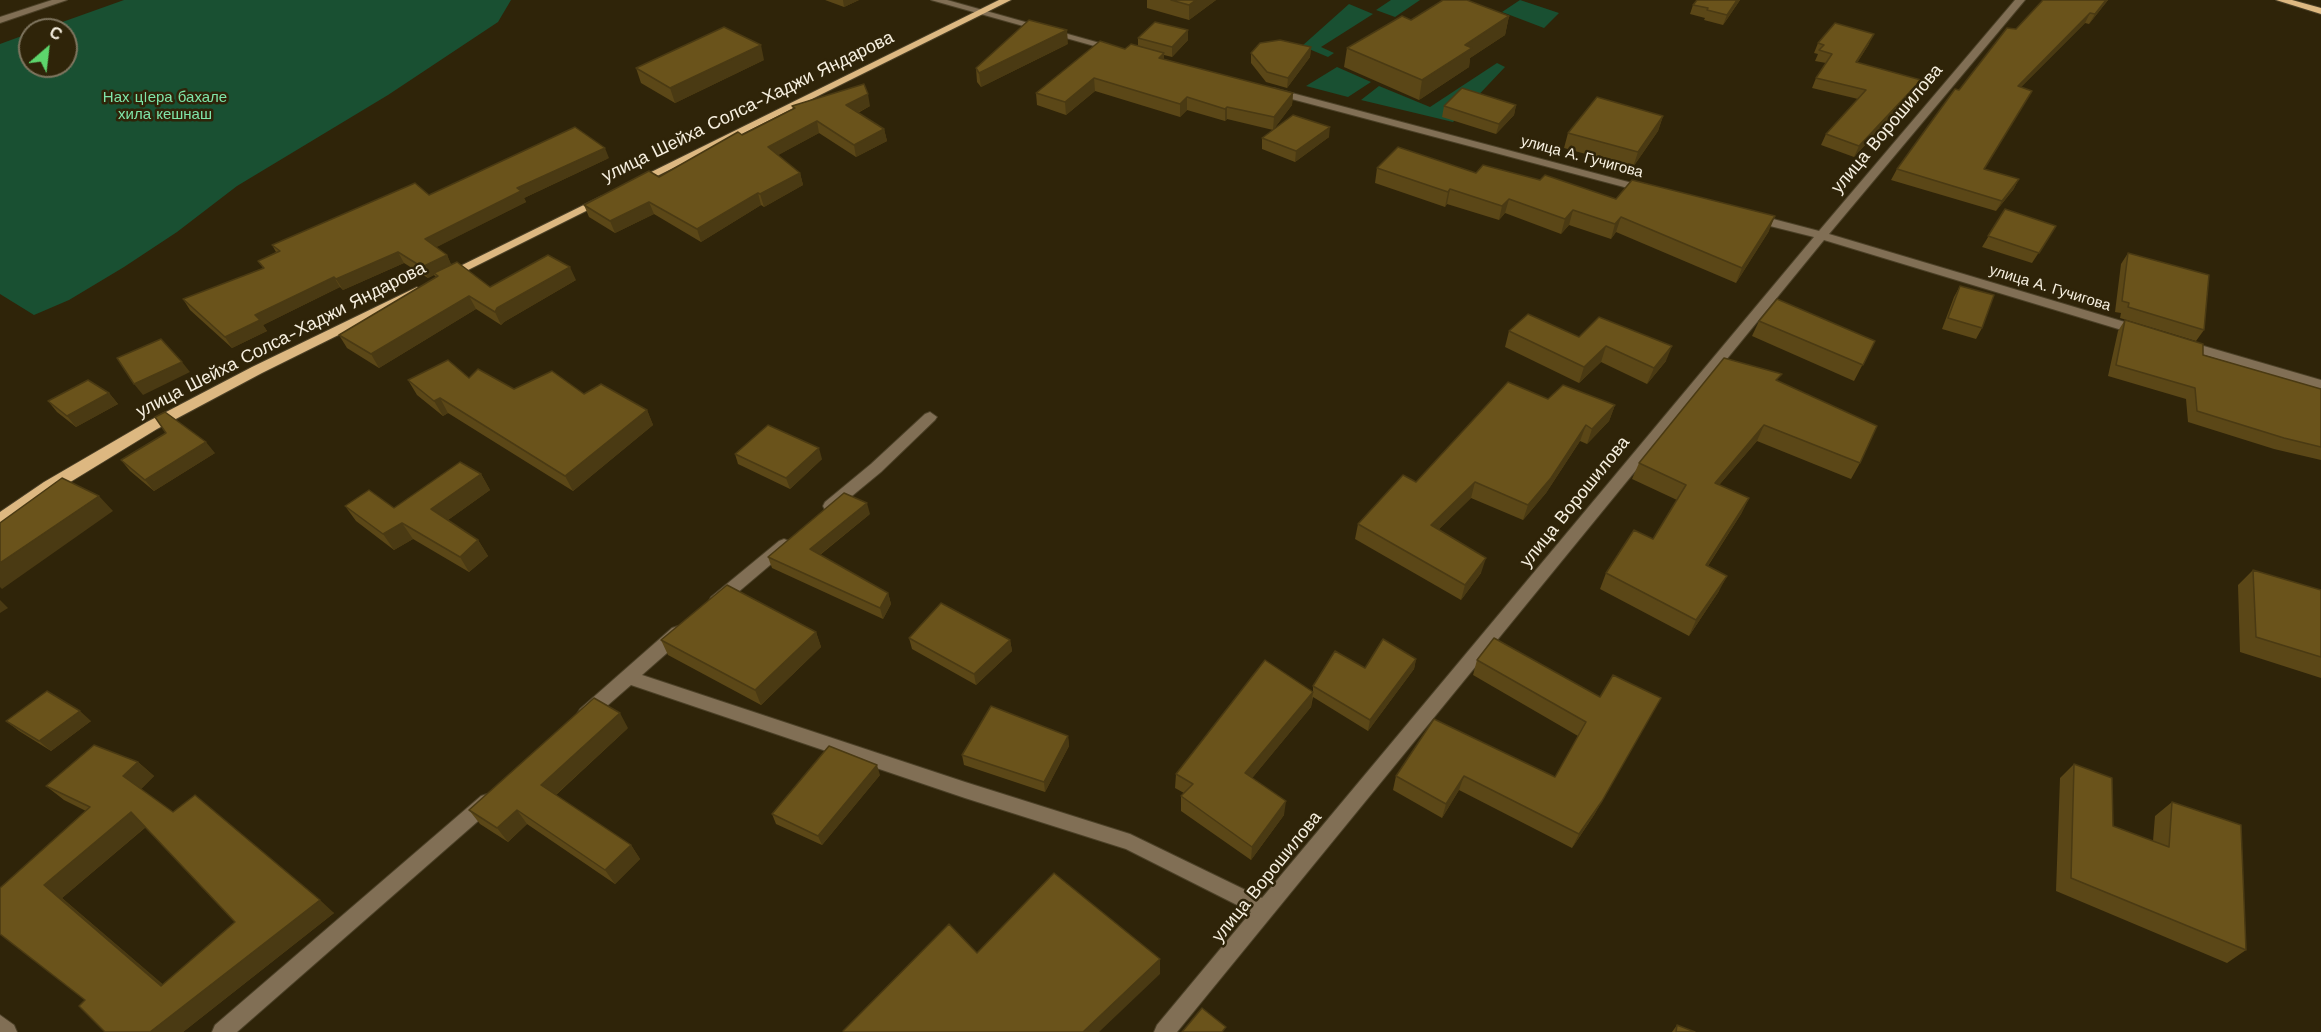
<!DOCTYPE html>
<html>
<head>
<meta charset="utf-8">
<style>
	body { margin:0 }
	#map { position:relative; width:2321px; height:1032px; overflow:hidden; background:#2f2409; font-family:"Work Sans",sans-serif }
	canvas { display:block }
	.north { position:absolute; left:18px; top:18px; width:60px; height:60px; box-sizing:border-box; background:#2f2409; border:2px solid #7f755f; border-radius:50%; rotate:28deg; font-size:16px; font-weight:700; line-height:24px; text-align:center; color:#f6efdf }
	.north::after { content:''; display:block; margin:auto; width:21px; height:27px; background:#5dd56c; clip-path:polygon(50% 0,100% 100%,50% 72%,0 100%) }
</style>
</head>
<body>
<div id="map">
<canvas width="2321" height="1032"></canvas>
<div class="north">С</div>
</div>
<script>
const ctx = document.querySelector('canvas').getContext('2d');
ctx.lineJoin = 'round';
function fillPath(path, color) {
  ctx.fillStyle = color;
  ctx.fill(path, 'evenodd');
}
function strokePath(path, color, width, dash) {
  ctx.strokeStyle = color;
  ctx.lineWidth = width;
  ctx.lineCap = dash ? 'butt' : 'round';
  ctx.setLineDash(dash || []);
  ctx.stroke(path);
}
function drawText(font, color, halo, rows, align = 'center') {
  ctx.font = font + ' "Work Sans",sans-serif';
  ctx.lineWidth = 5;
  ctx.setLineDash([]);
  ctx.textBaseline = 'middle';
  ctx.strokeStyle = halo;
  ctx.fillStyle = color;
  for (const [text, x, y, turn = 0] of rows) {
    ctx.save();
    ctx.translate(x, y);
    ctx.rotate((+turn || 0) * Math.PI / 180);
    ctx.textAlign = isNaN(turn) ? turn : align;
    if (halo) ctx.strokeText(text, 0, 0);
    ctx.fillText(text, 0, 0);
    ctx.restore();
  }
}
const green = new Path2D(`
	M124,0H511L498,22L388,95L237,186L177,232L124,267L69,300L34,315L0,294V44L30,33V66H66V30H40Z
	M1391,0H1420L1395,17L1376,10Z
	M1520,0L1559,13L1544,28L1502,12Z
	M1349,4L1373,14L1321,47L1334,53L1328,57L1302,46Z
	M1497,63L1505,67L1453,122L1361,100L1379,86L1430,107Z
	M1337,67L1371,82L1348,97L1306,86Z`);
const minor = new Path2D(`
	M52,0H67L0,23V17Z
	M931,0H947L1121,49L1112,51Z
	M2015,0H2025L1829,234L2145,328L2147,331L2145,334H2135L1824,240L1177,1032H1154L1157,1025L1251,912L1126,849L965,798L631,685L592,719L586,721L580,719L577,714L580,709L672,628L678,626L684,628L686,633L684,638L642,675L965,782L1130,834L1262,898L1814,237L1750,221V215L1754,214L1819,231Z
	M1273,88L1651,188L1653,190L1647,193L1643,192L1269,93L1268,91Z
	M2183,340L2321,380V390L2178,347L2176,344L2178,341Z
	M930,412L937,417L935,420L881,472L835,510H825L823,506L825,502L871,464L925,414Z
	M784,539L789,541L792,545L789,549L723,605L717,607L711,605L709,601L711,597L779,541Z
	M487,794L493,796L496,802L493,808L237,1032H212L215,1025L481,796Z
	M0,1015L14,1025L17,1032H0Z`);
const major = new Path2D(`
	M999,0H1011L639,185L635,186L629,183Z
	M2276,0H2292L2321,8V14Z
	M602,196L608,199L606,201L450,279H442L440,276Z
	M417,287L423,291L421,294L262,373L157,429L0,525V512L44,482L147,422L252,367Z`);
const wall = new Path2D(`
	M825,0H859L844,7Z
	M1147,0H1216L1189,20L1147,8Z
	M1697,0H1740L1723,25L1704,20L1705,18L1690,14L1693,5Z
	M2043,0H2108L2089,24L2085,23L2021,87L2026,101L1984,169L2019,179L2013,190L1996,211L1891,180L1897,169L1959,90Z
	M1509,16L1505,35L1470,58L1469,67L1419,100L1344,67L1347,48L1411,20Z
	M1138,38L1188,40L1172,57L1164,55V59L1293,93L1292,105L1273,130L1227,119L1225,121L1187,110L1180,117L1095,91L1066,115L1037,105L1036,93L1125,49L1138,46Z
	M1818,43L1869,44L1857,63L1916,90L1854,157L1821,145L1826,134L1858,99L1812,88L1816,78L1826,63L1815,61L1818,54L1814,53Z
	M1068,44L981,87L977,82L976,68Z
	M1311,47L1310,57L1287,88L1266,82L1251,63V53Z
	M764,60L675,103L641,83L636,68Z
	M1516,105L1514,115L1496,134L1442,117L1444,106Z
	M792,106H870L858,113L884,129L887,141L856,157L819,133L778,155L800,173L803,185L764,207L761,205L701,242L654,214L615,233L589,217L584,205L659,177L793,109Z
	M1663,116L1658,131L1633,167L1564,148L1568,133Z
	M1329,137L1295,162L1262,149V138Z
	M609,158L524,198L526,202L436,247L447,255L451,265L490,287L576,280L504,322L501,325L476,309L379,368L347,348L339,335L436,277L434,275L428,278L404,263L343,290L340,287L263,325L267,331L232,348L190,310L183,299L263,268L258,261L276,252L272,245Z
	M1377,168L1476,173L1540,180L1616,199L1769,231L1736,283L1616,232L1611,239L1569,225L1561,234L1505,213L1499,220L1447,204L1445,207L1375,183Z
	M2005,209L2056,226L2032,263L1982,247Z
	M2128,253L2204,330L2196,341L2120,318L2121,313L2115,312L2121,264Z
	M1960,286L1982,328L1976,339L1942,329L1954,297Z
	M2125,320L2203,355L2321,389V460L2274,449L2188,422L2186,399L2108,376L2118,331Z
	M1759,321L1875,341L1854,381L1752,336Z
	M1509,331L1579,337L1666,361L1647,384L1601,362L1579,383L1505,347Z
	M469,378L514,389L584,394L647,410L653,425L573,491L448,413L443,416L417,395L408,380Z
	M1779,381L1860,463L1851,479L1757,441L1719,485L1749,498L1741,514L1708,566L1719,591L1689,636L1600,589L1606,573L1653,539L1677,500L1632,479L1639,463Z
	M109,393L118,404L76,427L57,412L48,401Z
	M1548,399L1615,405L1609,421L1587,444L1580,441L1546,493L1523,520L1471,498L1438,530L1481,573L1461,600L1355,539L1358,524L1416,482Z
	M215,453L154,491L130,471L121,460Z
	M735,454L822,459L790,489L738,464Z
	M481,474L490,490L448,520L478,540L488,556L469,572L413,539L394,550L356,521L345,506L394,508Z
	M870,514L820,555L888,593L891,604L883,619L772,568L768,557Z
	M2253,570L2321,590V678L2240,652L2238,585Z
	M816,632L821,647L761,705L668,655L661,640Z
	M909,638L1010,640L1012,651L976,685L912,649Z
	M1416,659L1414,669L1368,731L1313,697L1311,707L1252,778L1284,815L1251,860L1181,811V796L1184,793L1175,788L1176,774L1313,692V686L1365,668Z
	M1477,660L1653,712L1594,815L1572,848L1459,790L1442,818L1393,790L1396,776L1555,777L1578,736L1473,675Z
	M6,721H91L51,751L19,731Z
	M628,728L556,795L631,845L640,859L615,884L527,824L508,842L480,824L469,810Z
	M1068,736L1069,746L1045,792L964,765L962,755Z
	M138,762L154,776L141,789L173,812L334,913L183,1032L85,1000L0,934L86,811L64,800L46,786ZM146,827L235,922L163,985L62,898Z
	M2074,764L2113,826L2153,841L2155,816L2172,802L2246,950L2227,963L2056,891L2060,778Z
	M880,775L822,845L776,824L772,814Z
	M1677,1025L1695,1032H1672Z`);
const shadedWall = new Path2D(`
	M843,0H859L844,7Z
	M1196,0H1216L1189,20V5Z
	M1737,0H1740L1723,25L1727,15Z
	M2106,0H2108L2089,24L2095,14Z
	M2090,13L2085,23L2012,96L2018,86Z
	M1509,16L1505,35L1470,58L1469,67L1419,100L1422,80L1465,45Z
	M1067,30L1068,44L981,87L979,73Z
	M1188,30V40L1172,57V47Z
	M1874,34L1869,44L1851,72L1856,62Z
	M761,45L764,60L675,103L670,88Z
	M1311,47L1310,57L1287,88L1288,78Z
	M1164,53V65L1159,58Z
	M1094,78L1095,91L1066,115L1065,102Z
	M1921,80L1916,90L1854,157L1859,146Z
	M2032,91L2026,101L1978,180L1984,169Z
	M1293,93L1292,105L1273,130L1274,117Z
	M868,94L870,106L849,117L846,105Z
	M1187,97V110L1180,117V104Z
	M1516,105L1514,115L1496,134L1499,124Z
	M1227,107V119L1225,121V109Z
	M1663,116L1658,131L1633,167L1638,152Z
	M817,121L819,133L771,159L768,147Z
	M1330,127L1329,137L1295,162L1296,151Z
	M884,129L887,141L856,157L854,145Z
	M605,148L609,158L524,198L526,202L431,250L425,239L517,188Z
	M800,173L803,185L764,207L760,194Z
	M2019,179L2013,190L1996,211L2002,201Z
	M1450,189L1447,204L1445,207L1448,192Z
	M758,193L761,205L701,242L697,229Z
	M1509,199L1505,213L1499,220L1502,206Z
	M649,202L654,214L615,233L610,221Z
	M1573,210L1569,225L1561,234L1565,219Z
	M1775,216L1769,231L1736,283L1742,268Z
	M1621,217L1616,232L1611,239L1615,224Z
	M398,252L404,263L343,290L336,279Z
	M447,255L452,266L434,273V275L428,278L422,267Z
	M570,267L576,280L504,322L501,325L495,312L497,308Z
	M334,277L340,287L263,325L267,331L232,348L225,337L255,315Z
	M469,296L476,309L379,368L371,354Z
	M1606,346L1601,362L1579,383L1584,367Z
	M1672,346L1666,361L1647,384L1654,368Z
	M182,362L190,372L143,395L134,384Z
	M109,393L118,404L76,427L67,416Z
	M440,398L448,413L443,416L434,401Z
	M1615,405L1609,421L1587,444L1592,429Z
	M647,410L653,425L573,491L565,476Z
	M1586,425L1580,441L1546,493L1523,520L1528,505Z
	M1764,425L1757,441L1707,499L1715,483Z
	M206,442L215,453L154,491L145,480Z
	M819,448L822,459L790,489L786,478Z
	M481,474L490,490L441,525L431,509Z
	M1475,482L1471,498L1427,541L1431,525Z
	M99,496L113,511L2,589L0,587V563Z
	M1749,498L1741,514L1698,581L1706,565Z
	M867,503L870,514L813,560L810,549Z
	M402,523L413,539L394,550L383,534Z
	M478,540L488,556L469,572L460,557Z
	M1486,558L1481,573L1461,600L1465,585Z
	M1727,576L1719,591L1689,636L1696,620Z
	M888,593L891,604L883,619L880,608Z
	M0,600L8,608L0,613Z
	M816,632L821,647L761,705L755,690Z
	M1010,640L1012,651L976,685L974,674Z
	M1416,659L1414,669L1368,731L1370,720Z
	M1313,692L1311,707L1244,788L1245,773Z
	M1661,698L1594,815L1572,848L1579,834Z
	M80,711L91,721L51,751L39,741Z
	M620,713L628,728L551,799L541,785Z
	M1068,736L1069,746L1045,792L1044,782Z
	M138,762L154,776L140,790L123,776Z
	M877,765L880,775L822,845L818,836Z
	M1464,776L1459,790L1442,818L1446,804Z
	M1286,801L1284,815L1251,860L1252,847Z
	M517,810L527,824L508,842L497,828Z
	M131,812L148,825L62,898L179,998L161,986L44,885Z
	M631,845L640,859L615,884L605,870Z
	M320,900L334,913L183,1032H150Z
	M1160,959V974L1099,1032H1083Z`);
const building = new Path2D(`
	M1171,0H1196L1189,5Z
	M1443,0H1467L1509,16L1465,45L1472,48L1422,80L1347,48L1402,16L1411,20Z
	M1697,0H1737L1727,15L1707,10L1708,8L1693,5Z
	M2043,0H2106L2095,14L2090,13L2018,86L2032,91L1984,169L2019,179L2002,201L1897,169L1955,89L1959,90L2007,28L2016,29Z
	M1029,20L1067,30L979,73L976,68Z
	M1155,22L1188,30L1172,47L1138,38Z
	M1835,23L1874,34L1856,62L1921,80L1859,146L1826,134L1866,90L1816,78L1832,54L1819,50L1824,45L1818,43Z
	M724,27L761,45L670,88L636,68Z
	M1280,40L1311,47L1288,78L1267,72L1251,53L1260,43Z
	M1100,41L1125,49L1131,44L1164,53L1159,58L1293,93L1274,117L1227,107L1225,109L1187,97L1180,104L1094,78L1065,102L1036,93Z
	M864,84L868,94L846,105L884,129L854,145L817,121L768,147L800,173L760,194L758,193L697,229L649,202L610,221L584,205L649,171L659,177L738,132L742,135L795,108L792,106Z
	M1462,88L1516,105L1499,124L1444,106Z
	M1597,97L1663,116L1638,152L1568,133Z
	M1293,115L1330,127L1296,151L1262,138Z
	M575,127L605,148L517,188L521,191L425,239L447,255L422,267L398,252L336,279L334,277L255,315L260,320L225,337L183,299L264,268L258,261L280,251L272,245L415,183L429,195Z
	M1398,147L1476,173L1483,165L1540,180L1545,175L1616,199L1632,180L1775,216L1742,268L1621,217L1615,224L1573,210L1565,219L1509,199L1502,206L1450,189L1448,192L1377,168Z
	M2005,209L2056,226L2039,253L1988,236Z
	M2128,253L2209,275L2204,330L2128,307L2129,303L2122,301Z
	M548,255L570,267L497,308L495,312L469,296L371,354L339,335L438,276L434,273L457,262L490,287Z
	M1960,286L1994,295L1982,328L1948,318Z
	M1777,299L1875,341L1863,365L1759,321Z
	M1528,314L1579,337L1599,317L1672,346L1654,368L1606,346L1584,367L1509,331Z
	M2125,320L2203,344V355L2321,389V447L2284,438L2197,411L2195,388L2116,365Z
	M161,339L182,362L134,384L117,358Z
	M1724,358L1782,374L1776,380L1877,426L1860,463L1764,425L1715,483L1749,498L1706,565L1727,576L1696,620L1606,573L1634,530L1653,539L1686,485L1639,463Z
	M448,360L469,378L478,369L514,389L552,371L584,394L601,384L647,410L565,476L440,398L434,401L408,380Z
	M88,380L109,393L67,416L48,401Z
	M1508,382L1548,399L1563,385L1615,405L1592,429L1586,425L1551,478L1528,505L1475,482L1431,525L1486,558L1465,585L1358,524L1403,475L1416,482Z
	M165,412L206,442L145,480L121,460L166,433L155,417Z
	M768,425L819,448L786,478L735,454Z
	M460,462L481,474L431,509L478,540L460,557L402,523L383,534L345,506L369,490L394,508Z
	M62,478L99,496L0,563V523Z
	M844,493L867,503L810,549L888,593L880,608L768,557Z
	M2253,570L2321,590V657L2256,637Z
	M727,585L816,632L755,690L661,640Z
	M941,603L1010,640L974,674L909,638Z
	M1494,638L1600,697L1613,675L1661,698L1602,801L1579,834L1464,776L1446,804L1396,776L1434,719L1555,777L1586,722L1477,660Z
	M1383,639L1416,659L1370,720L1313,686L1335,651L1365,668Z
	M1265,660L1313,692L1245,773L1286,801L1252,847L1181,796L1193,784L1176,774Z
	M47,691L80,711L39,741L6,721Z
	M594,698L620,713L541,785L631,845L605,870L517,810L497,828L469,810Z
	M991,706L1068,736L1044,782L962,755Z
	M94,745L138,762L123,776L173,812L195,795L320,900L150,1032H105L79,1006L85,1000L0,934V888L90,807L46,786ZM131,812L235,922L161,986L44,885Z
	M829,746L877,765L818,836L772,814Z
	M2074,764L2112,778L2113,826L2169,847L2172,802L2241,825L2246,950L2071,878Z
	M1054,873L1160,959L1083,1032H844L843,1031L949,924L977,953Z
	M1202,1008L1226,1027L1222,1032H1182Z
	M1677,1025L1695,1032H1676Z`);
const farParknames = [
	["Нах цIера бахале",165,98],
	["хила кешнаш",165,115]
];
const farStreetnames = [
	["улица А. Гучигова",1582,157,15],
	["улица А. Гучигова",2050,288,17]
];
const streetNames = [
	["улица Шейха Солса-Хаджи Яндарова",748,107,-26],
	["улица Ворошилова",1887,129,-50],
	["улица Шейха Солса-Хаджи Яндарова",281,340,-27],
	["улица Ворошилова",1575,502,-51],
	["улица Ворошилова",1267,877,-51]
];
fillPath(green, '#195032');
strokePath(minor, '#4b4027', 2);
strokePath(major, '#4b4027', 2);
fillPath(minor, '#816f55');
fillPath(major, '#ddb881');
fillPath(wall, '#5b4717');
fillPath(shadedWall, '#4a3a13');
fillPath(building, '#6a531b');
strokePath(building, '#4a3a13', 1.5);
drawText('15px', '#7fe5a9', '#2f2409', farParknames);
drawText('15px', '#f6efdf', '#2f2409', farStreetnames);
drawText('18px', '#f6efdf', '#2f2409', streetNames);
</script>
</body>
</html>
